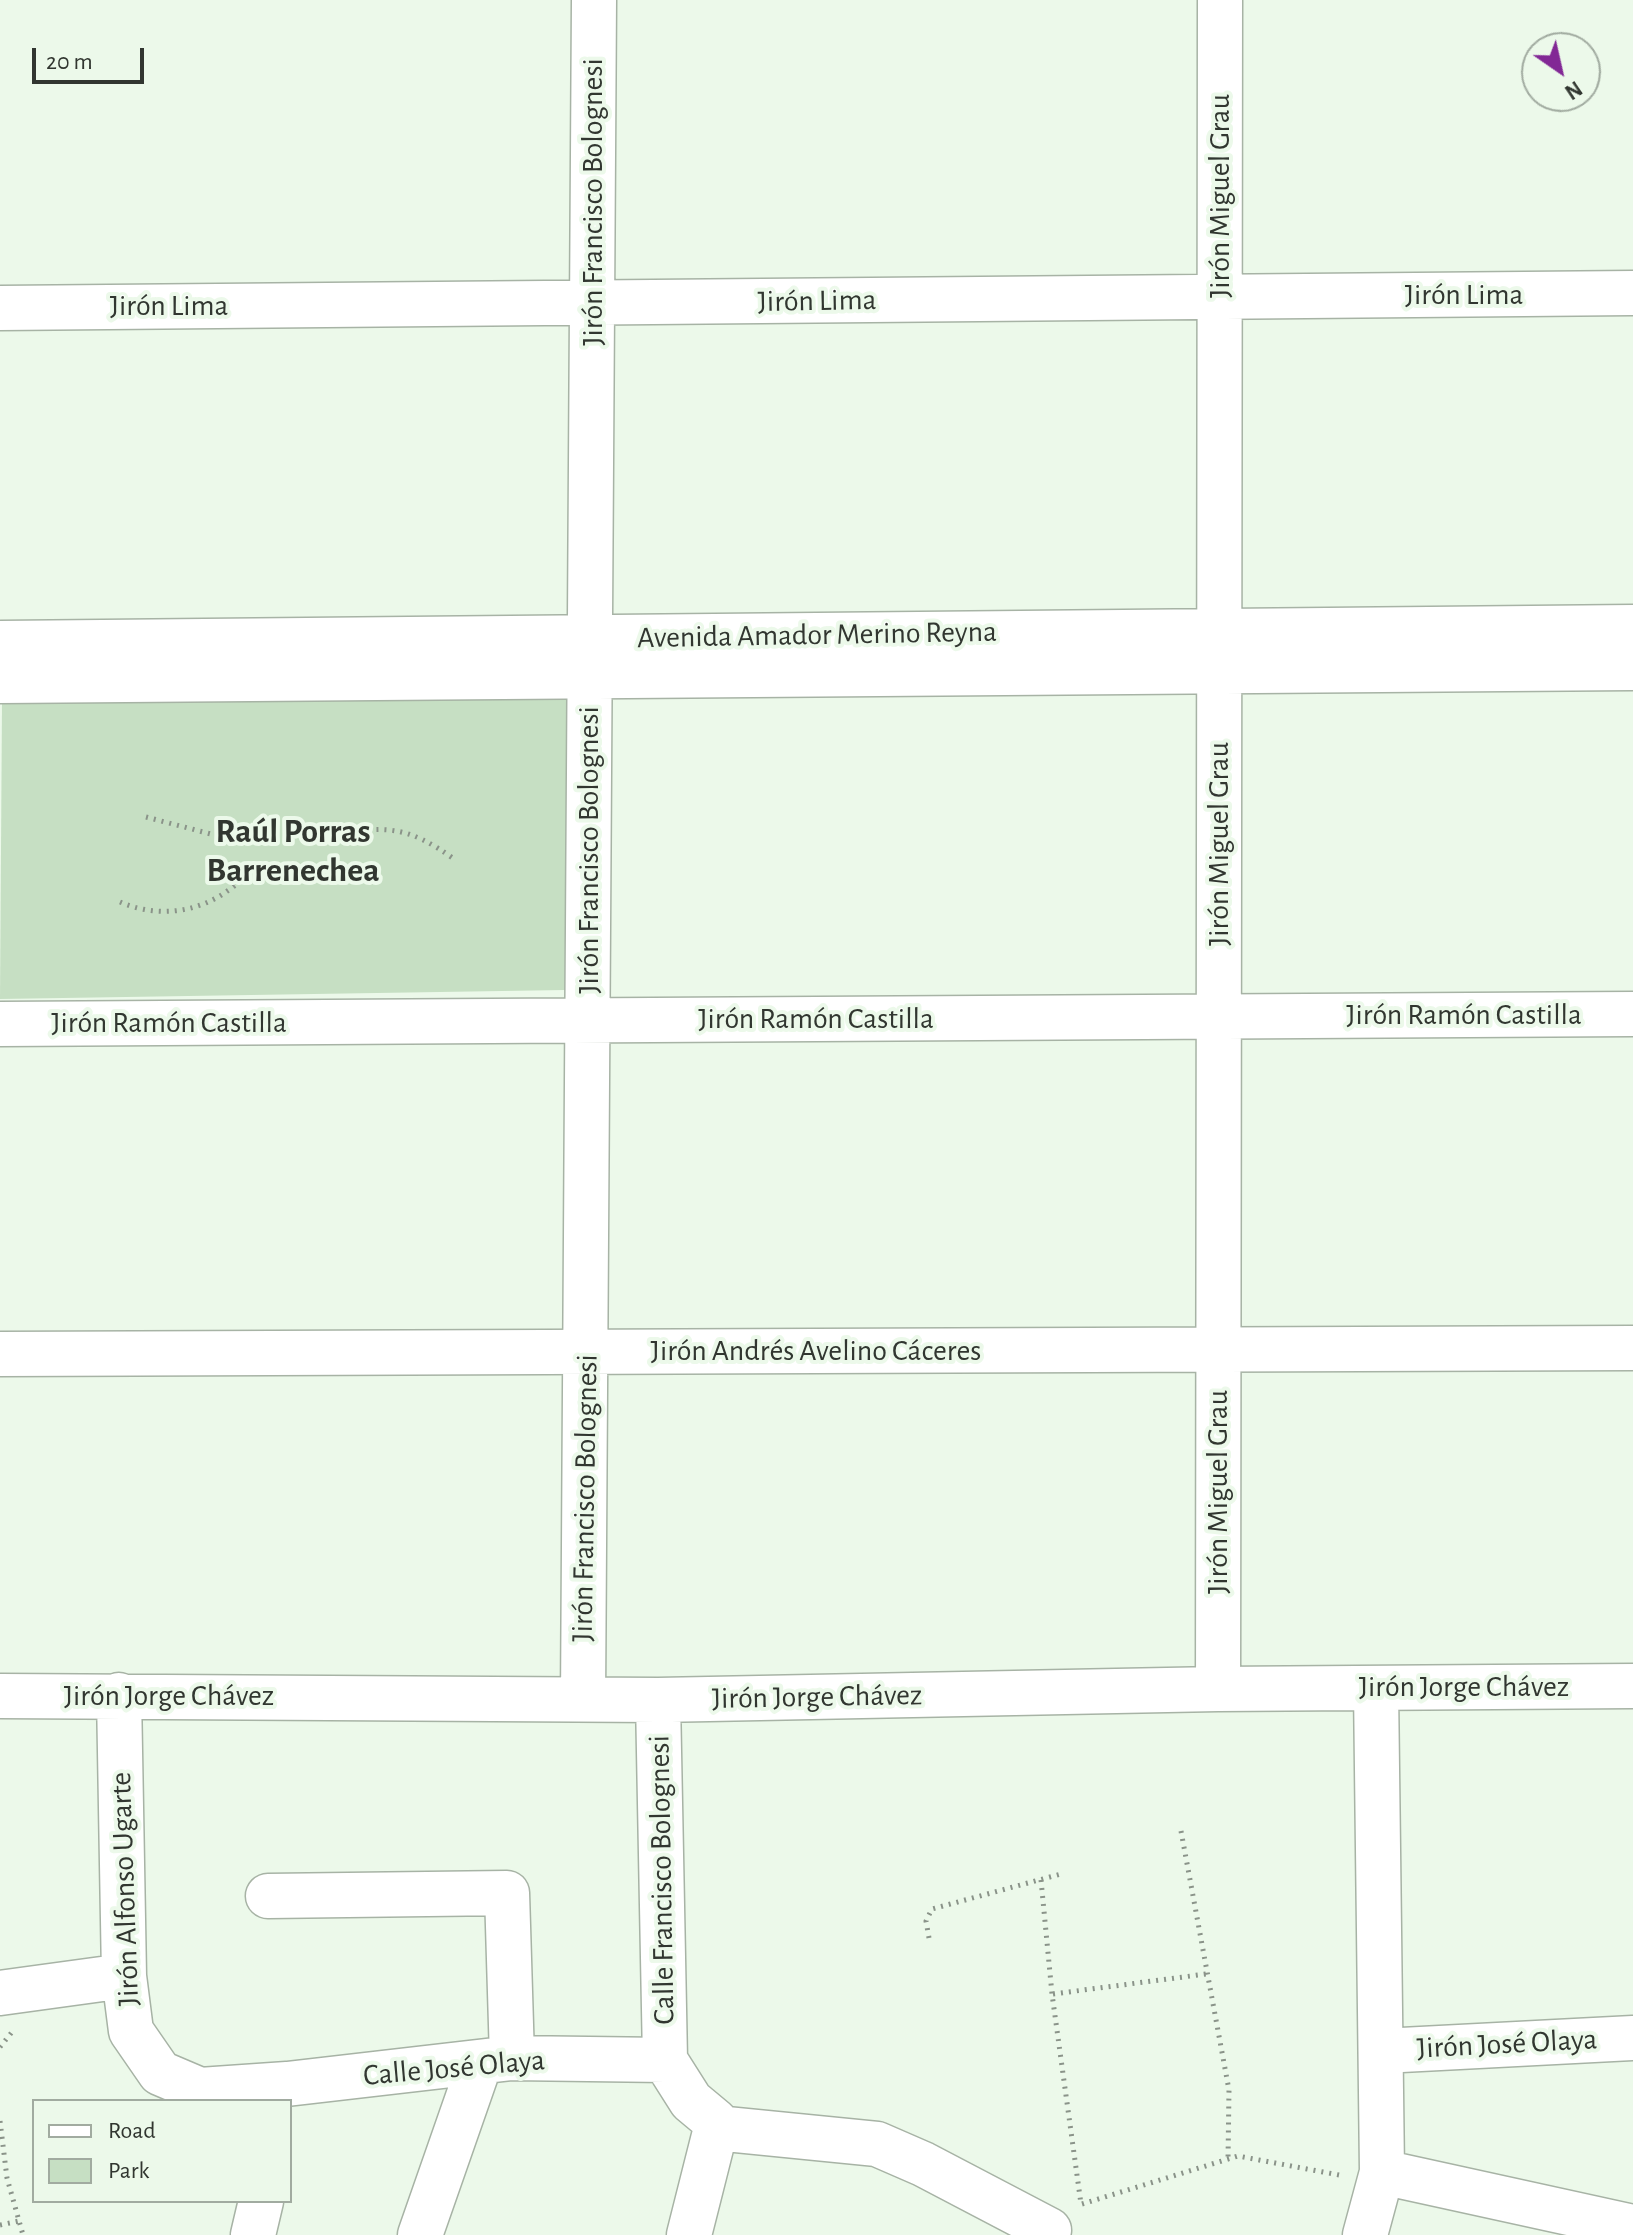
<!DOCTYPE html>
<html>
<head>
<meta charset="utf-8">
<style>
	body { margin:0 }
	#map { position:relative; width:1633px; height:2235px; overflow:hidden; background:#ecf9ea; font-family:"Alegreya Sans",sans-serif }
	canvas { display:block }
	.legend { position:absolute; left:32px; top:2099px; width:260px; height:104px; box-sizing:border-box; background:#ecf9ea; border:2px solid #a1aba0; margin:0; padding:10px 14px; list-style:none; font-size:24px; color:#313630 }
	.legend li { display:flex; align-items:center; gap:16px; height:40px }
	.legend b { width:40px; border:2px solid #a1aba0 }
	.north { position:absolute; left:1521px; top:32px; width:80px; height:80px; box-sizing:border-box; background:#ecf9ea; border:2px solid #a1aba0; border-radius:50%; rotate:146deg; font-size:22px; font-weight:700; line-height:32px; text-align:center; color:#313630 }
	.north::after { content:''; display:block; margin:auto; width:28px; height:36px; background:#822895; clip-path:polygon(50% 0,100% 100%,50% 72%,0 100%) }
	.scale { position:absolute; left:32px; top:48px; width:112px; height:36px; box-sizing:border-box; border:4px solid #313630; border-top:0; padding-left:10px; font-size:24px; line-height:28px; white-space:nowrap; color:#313630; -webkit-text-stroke:6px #ecf9ea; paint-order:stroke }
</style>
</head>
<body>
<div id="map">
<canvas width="1633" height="2235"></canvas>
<ul class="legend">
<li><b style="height:10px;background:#fff"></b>Road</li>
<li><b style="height:22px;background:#c6dfc3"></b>Park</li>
</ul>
<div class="north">N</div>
<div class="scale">20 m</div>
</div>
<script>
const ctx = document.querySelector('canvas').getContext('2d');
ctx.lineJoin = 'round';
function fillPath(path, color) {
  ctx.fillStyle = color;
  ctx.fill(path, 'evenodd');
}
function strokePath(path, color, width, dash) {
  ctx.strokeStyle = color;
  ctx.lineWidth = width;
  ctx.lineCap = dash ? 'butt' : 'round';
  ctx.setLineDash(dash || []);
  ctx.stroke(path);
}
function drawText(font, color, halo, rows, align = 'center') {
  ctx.font = font + ' "Alegreya Sans",sans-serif';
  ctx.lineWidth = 8;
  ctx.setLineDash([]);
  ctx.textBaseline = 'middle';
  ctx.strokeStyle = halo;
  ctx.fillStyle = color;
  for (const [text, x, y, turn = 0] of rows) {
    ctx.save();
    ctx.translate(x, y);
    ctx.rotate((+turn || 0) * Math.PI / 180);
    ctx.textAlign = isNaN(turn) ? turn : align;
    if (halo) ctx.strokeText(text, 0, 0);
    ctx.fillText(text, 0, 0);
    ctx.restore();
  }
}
const green = new Path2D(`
	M569,697L565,990L0,999L2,702Z`);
const path = new Path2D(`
	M146,817L245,843
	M329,837C384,824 408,826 454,859
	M120,902C167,922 215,909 249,872
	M1181,1831L1229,2090L1228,2159
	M1041,1880L1052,1994L1081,2204
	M929,1938L926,1921L932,1909L1061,1874
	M1053,1994L1206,1974
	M0,2047L12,2032
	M0,2121L7,2178L23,2235
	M1082,2204L1238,2156L1339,2175
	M0,2225L19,2221`);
const minor = new Path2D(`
	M0,308L1633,293
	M0,643L1633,627
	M0,681L1633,668
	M0,1024L1633,1014
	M0,1354L1633,1348
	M1218,1689L1220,0
	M119,1695L124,1976L131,2031L160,2073L200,2090L287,2084L512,2058L665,2060L691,2101L715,2121L716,2128
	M0,1696L658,1700L1218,1689L1633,1686
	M583,1699L594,0
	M658,1700L665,2060
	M268,1896L507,1893L512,2058
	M0,1993L124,1976
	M1382,2051L1633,2038
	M716,2128L877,2144L923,2164L1049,2230
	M1382,2172L1633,2227
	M253,2235L261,2201
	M420,2235L480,2063
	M689,2235L716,2128
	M1365,2235L1382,2172L1376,1688`);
const streetNames = [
	["Jirón Miguel Grau",1220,196,-90],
	["Jirón Francisco Bolognesi",593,202,-90],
	["Jirón Lima",1464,295],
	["Jirón Lima",817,301,-1],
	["Jirón Lima",169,306],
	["Avenida Amador Merino Reyna",817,635,-1],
	["Jirón Miguel Grau",1219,844,-90],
	["Jirón Francisco Bolognesi",589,850,-90],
	["Jirón Ramón Castilla",1464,1015],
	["Jirón Ramón Castilla",816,1019],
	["Jirón Ramón Castilla",169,1023],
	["Jirón Andrés Avelino Cáceres",816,1351],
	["Jirón Miguel Grau",1218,1492,-90],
	["Jirón Francisco Bolognesi",585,1498,-89],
	["Jirón Jorge Chávez",1464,1687],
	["Jirón Jorge Chávez",169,1696],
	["Jirón Jorge Chávez",817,1697,-1],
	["Calle Francisco Bolognesi",662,1880,-91],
	["Jirón Alfonso Ugarte",125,1889,-92],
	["Jirón José Olaya",1507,2044,-3],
	["Calle José Olaya",454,2068,-5]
];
const quarterNames = [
	["Raúl Porras",293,832],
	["Barrenechea",293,871]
];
fillPath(green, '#c6dfc3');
strokePath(minor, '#a7b3a5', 47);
strokePath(path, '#8a9389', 5, [2, 6]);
strokePath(minor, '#fff', 44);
drawText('30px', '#313630', '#ecf9ea', streetNames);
drawText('bold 34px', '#313630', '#ecf9ea', quarterNames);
</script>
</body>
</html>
